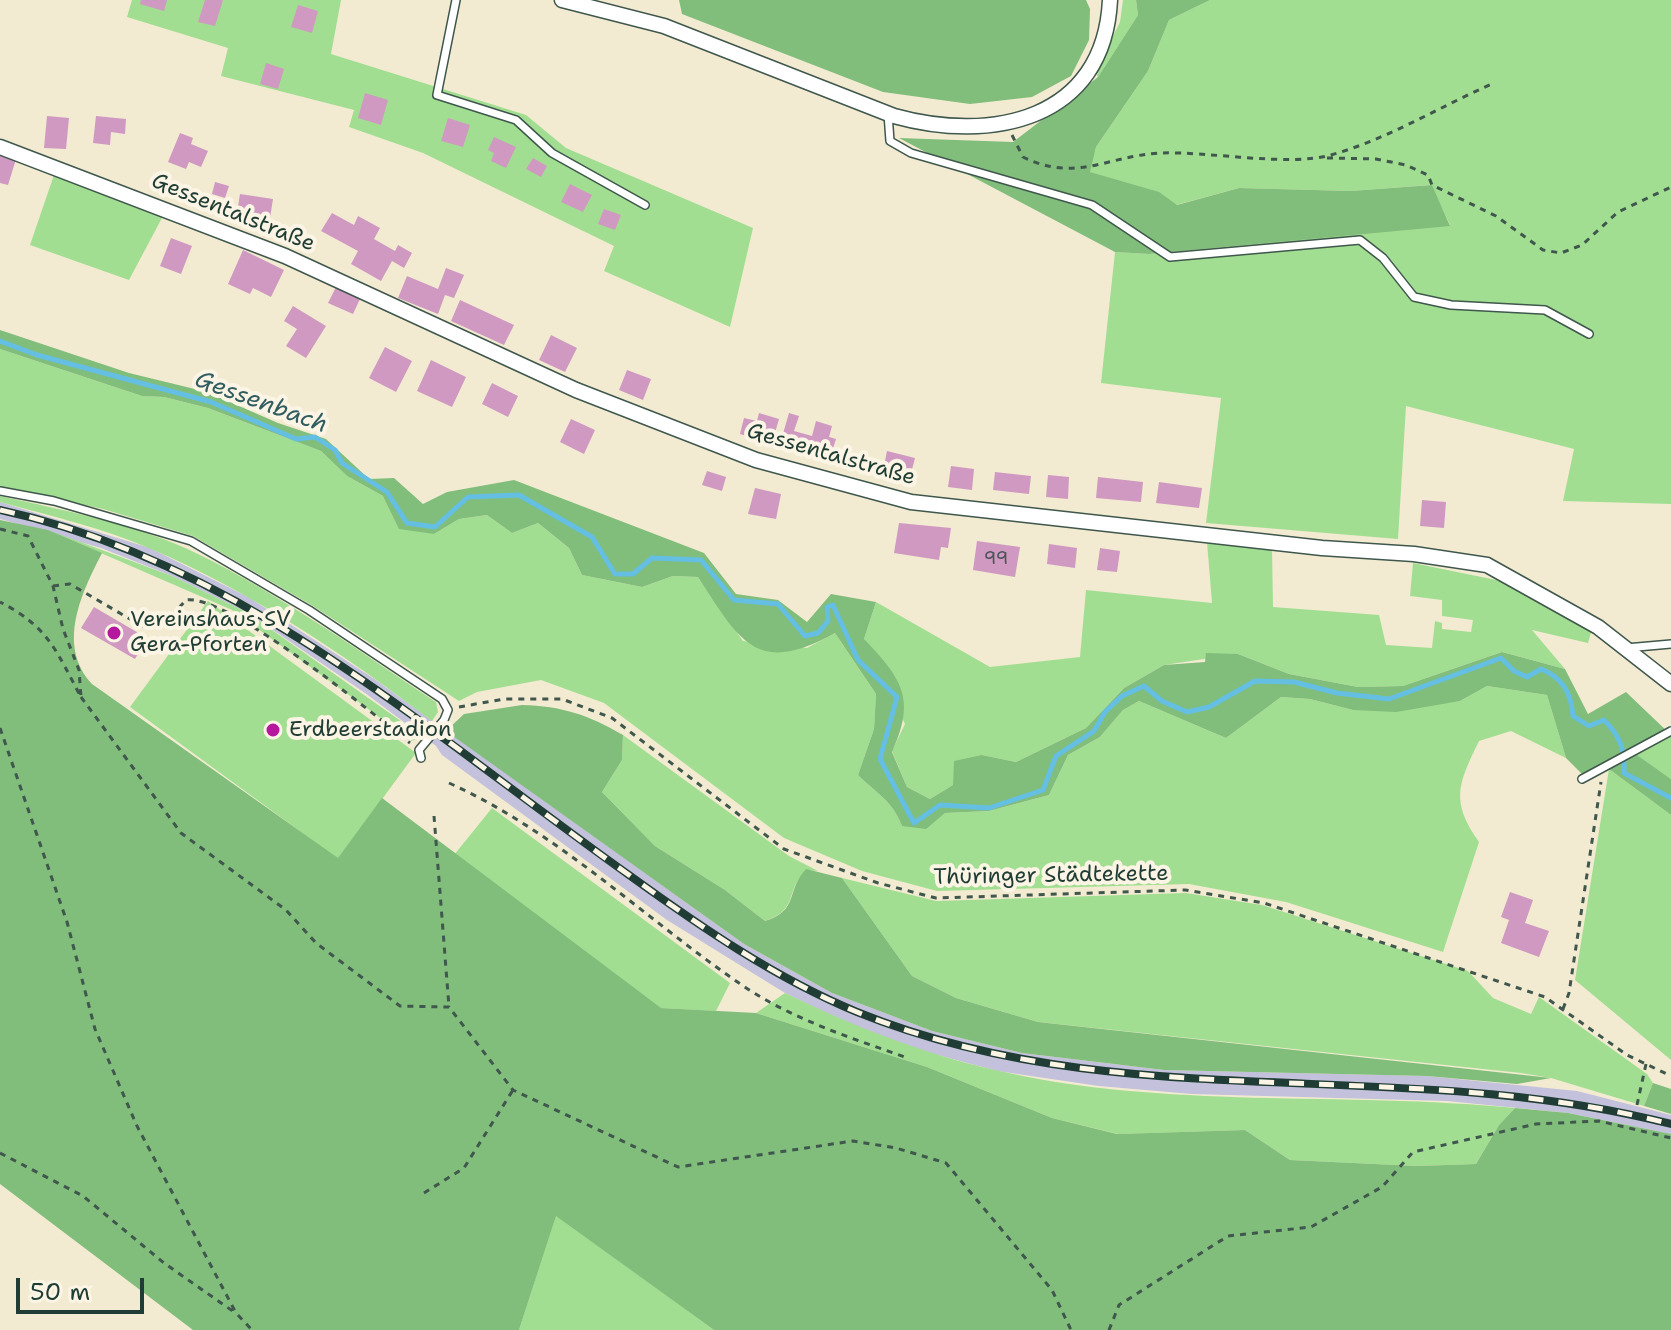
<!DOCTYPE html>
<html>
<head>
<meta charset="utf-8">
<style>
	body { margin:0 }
	#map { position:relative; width:1671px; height:1330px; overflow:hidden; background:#f2ebd1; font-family:"Shantell Sans",sans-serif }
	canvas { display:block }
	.scale { position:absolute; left:16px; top:1278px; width:128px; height:36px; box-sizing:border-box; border:4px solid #1f3d34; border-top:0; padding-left:10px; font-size:24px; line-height:28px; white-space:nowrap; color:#1f3d34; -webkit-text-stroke:6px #fcf5e5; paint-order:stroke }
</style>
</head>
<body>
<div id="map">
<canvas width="1671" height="1330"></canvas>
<div class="scale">50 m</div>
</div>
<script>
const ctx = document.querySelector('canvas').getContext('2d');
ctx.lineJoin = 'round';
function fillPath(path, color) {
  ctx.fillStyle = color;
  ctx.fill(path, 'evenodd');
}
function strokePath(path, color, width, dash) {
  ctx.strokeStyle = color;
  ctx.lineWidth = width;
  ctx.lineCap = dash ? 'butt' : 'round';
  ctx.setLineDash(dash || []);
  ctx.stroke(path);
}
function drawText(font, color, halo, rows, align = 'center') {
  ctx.font = font + ' "Shantell Sans",sans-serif';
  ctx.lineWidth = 8;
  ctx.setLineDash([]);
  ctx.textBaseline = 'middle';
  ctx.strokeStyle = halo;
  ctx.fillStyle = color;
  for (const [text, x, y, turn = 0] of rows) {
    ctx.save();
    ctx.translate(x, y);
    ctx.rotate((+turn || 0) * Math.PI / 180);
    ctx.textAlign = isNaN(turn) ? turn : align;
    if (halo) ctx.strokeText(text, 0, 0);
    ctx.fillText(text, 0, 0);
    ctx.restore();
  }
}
const industrial = new Path2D(`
	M0,502L150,548L250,598L373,678L744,944L832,993L932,1031L1022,1053L1164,1070L1427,1076L1577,1091L1671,1115V1134L1568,1113L1447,1101L1192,1094L1099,1086L997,1071L923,1051L853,1026L785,993L667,920L442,755L436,746L365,693L248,613L172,576L101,548L0,519Z`);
const green = new Path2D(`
	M132,0H341L331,54L526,115L566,148L753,228L730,327L604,271L614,246L423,153L349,127L354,110L221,76L228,48L127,17Z
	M1123,0H1136L1138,15L1098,77L1095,72L1120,22Z
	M1210,0H1671V504L1563,501L1574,449L1406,406L1398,539L1206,523L1221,398L1101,383L1115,252L1149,254L1450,225L1431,185L1351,191L1239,188L1176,205L1161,194L1089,172L1096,147L1148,71L1169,20Z
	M55,172L163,216L129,280L30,245Z
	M0,349L142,396L164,397L208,408L321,451L347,476L383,496L434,534L459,519L487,515L512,533L538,523L569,548L582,575L642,587L673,576L698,577L743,641L807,648L835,633L876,694L874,729L858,775C877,794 892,800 902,826L938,818L945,813L989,811L1049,795L1068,755L1100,737L1123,710L1139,701L1226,738L1281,697L1310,699L1353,710L1460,701L1487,686L1547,695L1566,758L1511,731L1479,741C1458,784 1450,801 1479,842L1443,952L1286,902L1189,884L937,891L862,871L784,838L604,703L541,680L477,692L459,701L313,606L193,536L103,509L0,487Z
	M0,496C66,511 137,524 198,554C281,595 359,651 436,702L438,712L432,721C345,655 252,592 151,549C103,528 51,516 0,502Z
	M48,530L172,576L248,613L422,736L412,741L232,610Z
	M1207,542L1272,548L1273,607L1379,615L1386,645L1432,648L1435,621L1442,623V629L1471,632L1473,620L1442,616V600L1410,596L1413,563L1506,582L1592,629L1588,643L1532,630L1565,669L1502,652L1403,686L1358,687L1289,674L1238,654L1164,665L1124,688L1086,728L1016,762L982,755L953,785L930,799L907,787L892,751L905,724L864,639L876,602L990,667L1080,657L1086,590L1212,603Z
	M208,601L416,753L338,859L130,707Z
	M623,735L789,856L818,871L806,870C785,890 799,910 765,921L725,890L655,846L602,792L622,760Z
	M1671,735V779L1633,753Z
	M1609,769L1671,815V1060L1575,980Z
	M492,808L730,983L716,1011L660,1008L454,855Z
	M842,878L936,901L1186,893L1262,905L1468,971L1493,998L1531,1014L1539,997L1647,1074L1653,1083L1644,1106L1551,1078L1521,1073L1038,1022L956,998L912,976Z
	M785,993C853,1026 921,1053 995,1070C1164,1110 1343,1091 1515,1108L1499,1125L1476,1164L1417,1166L1290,1160L1245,1130L1118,1134L1052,1118L927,1067L756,1013Z
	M556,1215L714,1330H519Z`);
const forest = new Path2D(`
	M679,0H1086L1090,9L1089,40L1071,76L1032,97L970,104L883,92L682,14Z
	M1136,0H1210L1169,20L1148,71L1096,147L1090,172L1159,192L1177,205L1239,188L1351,191L1432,185L1450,226L1149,254L1115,252L899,138L1013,142L1098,77L1138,15Z
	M0,330L129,373L207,392L278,423L326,439L369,479L394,478L423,504L447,492L514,480L704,553L736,594L778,600L807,622L831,594L876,602L864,639C901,678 917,698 892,752L907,787L930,799L953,785L954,761L982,755L1016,762L1086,728L1124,688L1164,665L1205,662L1206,653L1238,654L1289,674L1358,687L1403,686L1502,652L1565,669L1588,714L1626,692L1671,735L1634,753L1671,779V815L1609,769L1583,775L1566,758L1547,695L1487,686L1460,701L1396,712L1353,710L1310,699L1281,697L1226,738L1139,701L1123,710L1100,737L1068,755L1049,795L989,811L945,813L926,829L902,826C892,800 877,794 858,775L874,729L876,694L835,633C756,677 740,641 698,577L673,576L642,587L582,575L569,548L538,523L512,533L487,515L459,519L434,534L399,529L383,496L347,476L321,451L208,408L164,397L142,396L0,349Z
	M0,520L48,530L102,553C82,592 56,645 92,684L338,858L382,798L661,1008L756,1013L927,1067L1052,1118L1117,1134L1245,1130L1290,1160L1417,1166L1476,1164L1499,1125L1515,1108L1568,1113L1671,1134V1330H714L556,1216L519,1330H193L0,1184Z
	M522,705C562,706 589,715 623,735L622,760L602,792L655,846L725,890L765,921C799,911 786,890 806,869L842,878L912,976L956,998L1038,1022L1551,1078L1517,1084L1427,1076L1164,1070L1022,1053L932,1031L832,993L744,944L446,731L464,714Z
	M1653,1083L1671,1089V1114L1644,1106Z`);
const stream = new Path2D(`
	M0,341L37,355L211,402L296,439L315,437L335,450L342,463L387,492L407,523L435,527L468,497L519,495L592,537L615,574H633L652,558L701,560L734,600L778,604L805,636L818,633L828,621L827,607L833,605L858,660L897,697L880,759L914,823L940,805L989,808L1043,790L1056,756L1094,731L1105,712L1122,696L1144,686L1162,701L1187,712L1209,707L1255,681L1294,682L1337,693L1389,699L1501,658L1514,671L1527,677L1541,669C1563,678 1571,693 1573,716L1589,726L1604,720C1621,737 1625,750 1624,773L1671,798`);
const building = new Path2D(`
	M141,0H167L164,11L140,4Z
	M205,0H223L215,26L198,22Z
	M298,5L318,11L312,33L291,27Z
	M266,63L284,69L278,89L260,84Z
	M365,93L388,100L381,125L358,118Z
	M47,116L69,118L66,149L44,148Z
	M96,116L126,119L125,134L111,132L110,145L93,143Z
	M448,118L470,125L463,147L441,141Z
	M180,133L193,138L191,144L208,151L201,167L189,162L186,169L168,162Z
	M494,137L516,147L506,168L491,161L494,153L488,150Z
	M0,150L17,156L8,185L0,183Z
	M533,158L547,166L541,177L526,169Z
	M215,182L229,186L225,198L212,194Z
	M570,184L592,195L583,212L561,202Z
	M240,194L273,199L270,218L237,213Z
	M604,209L621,215L615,230L598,224Z
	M332,213L354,225L358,216L380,228L374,239L395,251L398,245L412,253L404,268L392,261L381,281L351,264L358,251L321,231Z
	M171,238L192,246L181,274L160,266Z
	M243,250L284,270L271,297L253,288L250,294L228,284Z
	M446,268L464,275L454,298L445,295L438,314L398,298L407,276L438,289Z
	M336,287L360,299L353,314L328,303Z
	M460,300L514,325L504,345L451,321Z
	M293,306L326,326L306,358L286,346L297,329L284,321Z
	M551,335L577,348L565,372L539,360Z
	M385,347L412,361L396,392L369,378Z
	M431,360L466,377L452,407L417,391Z
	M627,370L651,379L643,400L619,390Z
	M492,383L518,396L508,417L482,404Z
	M759,413L779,419L772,443L740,434L744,418L757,421Z
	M789,413L799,416L794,431L812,436L816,421L832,426L829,437L836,439L830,458L780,444Z
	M571,419L595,430L584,454L560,442Z
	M887,451L915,458L910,477L883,471Z
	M951,466L974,469L972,490L948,487Z
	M707,471L726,477L722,491L702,485Z
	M995,472L1031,476L1029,494L993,490Z
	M1048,475L1069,477L1068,499L1046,497Z
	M1098,477L1143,482L1141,502L1096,498Z
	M1159,482L1202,488L1199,508L1156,503Z
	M755,488L781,494L776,519L748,514Z
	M1422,500L1446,502L1444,528L1420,526Z
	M899,523L951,528L948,548L941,547L939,560L894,553Z
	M977,541L1020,547L1015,577L973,570Z
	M1049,544L1077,548L1075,568L1047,564Z
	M1100,548L1120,551L1117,572L1097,570Z
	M94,607L147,638L135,659L81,628Z
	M1510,892L1533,900L1525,923L1549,931L1539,957L1501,943L1509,920L1501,917Z`);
const path = new Path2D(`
	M1012,135L1023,157C1076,183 1107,156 1160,153C1208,151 1288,167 1331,155C1388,139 1441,106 1494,83
	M1327,158L1376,159L1406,165L1428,175L1432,185L1496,216L1543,250L1561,253L1582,245L1618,212L1671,187
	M0,529L28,536L53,586L63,629L79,670L81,697C56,651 49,627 0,602
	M53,586L70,584L142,626L168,620L186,600C228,594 372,713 410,743
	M81,697L181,833L286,910L316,943L400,1006L449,1007L513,1090L678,1167L853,1141L896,1148L946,1163L1052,1290L1071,1330
	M459,707L504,699H562L612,718L784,849L878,883L936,898L1185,890L1264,903L1545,997L1627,1055L1671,1076
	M0,728L67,922L95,1029L137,1126L236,1313L252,1330
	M449,783C556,831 643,917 739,983C789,1018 848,1037 905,1057
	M434,816L449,1007
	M1563,1009L1569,993L1601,782
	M1637,1105L1646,1064
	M0,1153L83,1196L164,1263L234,1312
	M424,1193L464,1168L513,1090
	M1109,1330L1119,1305L1228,1236L1311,1227L1382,1187L1413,1152L1536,1124L1599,1121L1671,1138`);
const service = new Path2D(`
	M456,0L437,95L516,120L552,153L645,205
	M888,114L890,141L911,153L1092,205L1170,257L1360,240L1383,258L1414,297L1451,305L1545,310L1589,334
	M0,491L54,501L191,541L309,610L442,699L448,710L444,720L419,750L421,758
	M1626,648L1671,644
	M1582,779L1671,731`);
const minor = new Path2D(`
	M562,0L664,26L894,116C991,143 1104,121 1110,0
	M0,147L285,256L576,390L756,460L911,502L1322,548L1414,554L1487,565L1598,627L1671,684`);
const rail = new Path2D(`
	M0,510C245,563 430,734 629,875C701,927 775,978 857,1012C1121,1119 1400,1054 1671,1124`);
const markers = [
	[114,633,8,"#b5179e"],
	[273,730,8,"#b5179e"]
];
const numberNames = [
	["99",996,559]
];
const streetNames = [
	["Gessentalstraße",233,213,22],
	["Gessentalstraße",831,455,16],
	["Thüringer Städtekette",1051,876,-1]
];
const poiNames = [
	["Vereinshaus SV",130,620],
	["Gera-Pforten",130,645],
	["Erdbeerstadion",289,730]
];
const waterNames = [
	["Gessenbach",261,403,20]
];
fillPath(industrial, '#c3c1db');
fillPath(green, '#a2de91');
fillPath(forest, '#81bd7b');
strokePath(stream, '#65bfe2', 5);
fillPath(building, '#d099c1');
strokePath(service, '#3f574c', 10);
strokePath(minor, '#3f574c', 17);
strokePath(path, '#3f574c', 3, [6, 6]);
strokePath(service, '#fff', 7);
strokePath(minor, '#fff', 14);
strokePath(rail, '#1f3d34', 8);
strokePath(rail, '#fcf5e5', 5, [15]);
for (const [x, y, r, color] of markers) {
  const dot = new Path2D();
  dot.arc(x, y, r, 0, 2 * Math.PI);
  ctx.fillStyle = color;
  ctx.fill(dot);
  strokePath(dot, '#fcf5e5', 3);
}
drawText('18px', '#4b5457', null, numberNames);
drawText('22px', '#1f3d34', '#fcf5e5', streetNames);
drawText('22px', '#1f3d34', '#fcf5e5', poiNames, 'left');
drawText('italic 24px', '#305e60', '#fcf5e5', waterNames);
</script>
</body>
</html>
